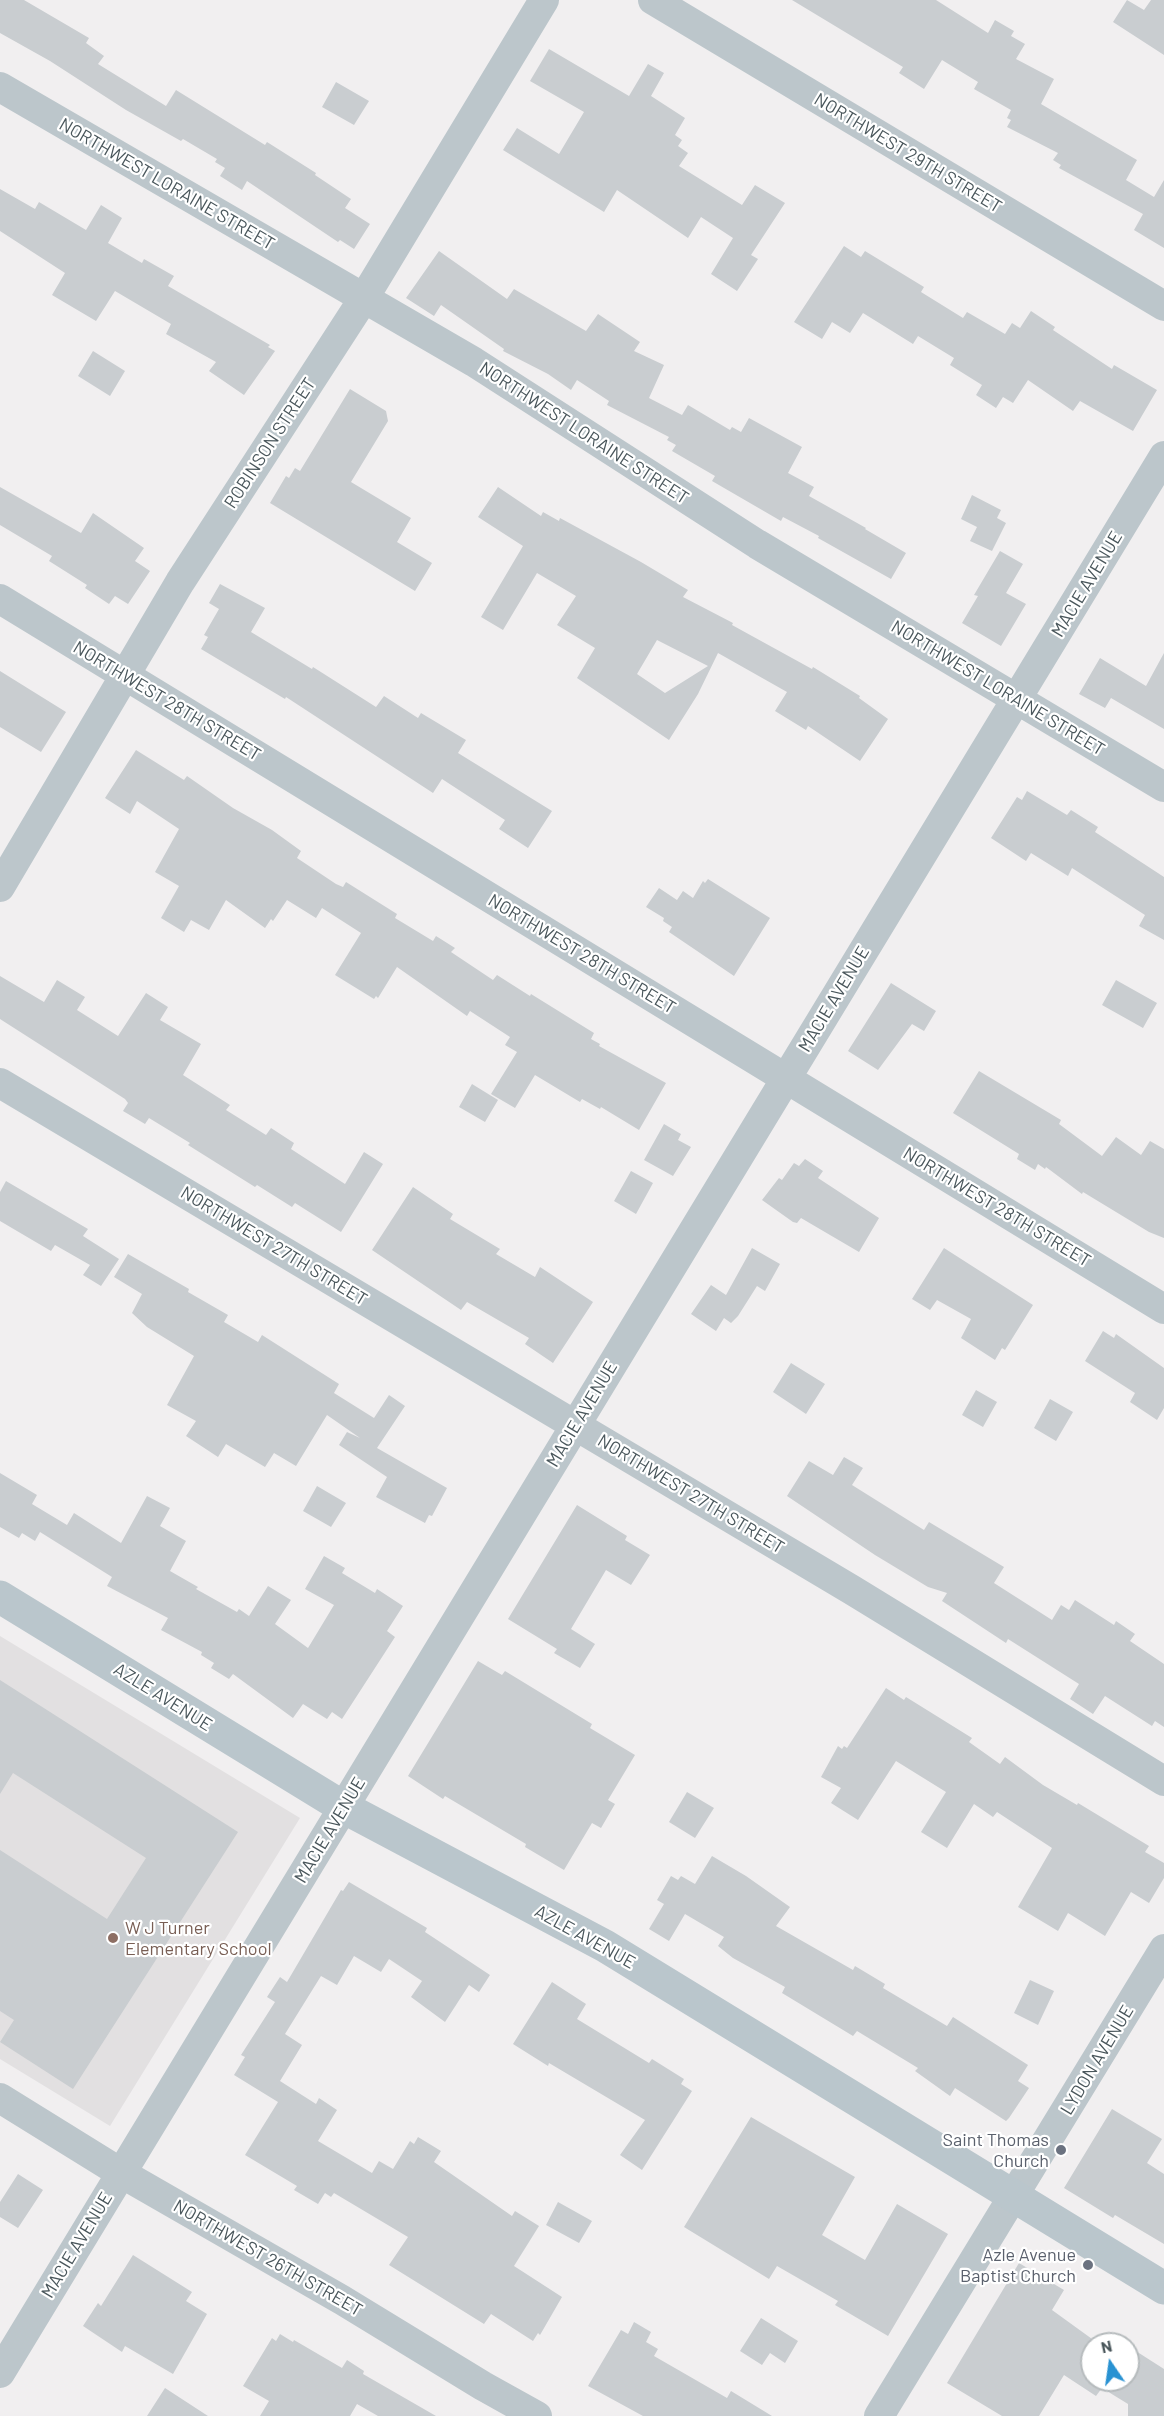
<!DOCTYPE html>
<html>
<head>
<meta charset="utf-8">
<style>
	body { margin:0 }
	#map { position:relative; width:1164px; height:2416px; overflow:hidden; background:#f1eff0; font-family:Barlow,sans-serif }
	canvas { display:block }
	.north { position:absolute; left:1080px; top:2332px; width:60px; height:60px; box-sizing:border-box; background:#fff; border:2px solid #b6bbbd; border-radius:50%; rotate:347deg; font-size:16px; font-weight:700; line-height:24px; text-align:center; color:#49565b }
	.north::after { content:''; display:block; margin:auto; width:21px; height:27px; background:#2992d2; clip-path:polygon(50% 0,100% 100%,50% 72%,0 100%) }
</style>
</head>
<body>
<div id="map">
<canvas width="1164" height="2416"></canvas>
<div class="north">N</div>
</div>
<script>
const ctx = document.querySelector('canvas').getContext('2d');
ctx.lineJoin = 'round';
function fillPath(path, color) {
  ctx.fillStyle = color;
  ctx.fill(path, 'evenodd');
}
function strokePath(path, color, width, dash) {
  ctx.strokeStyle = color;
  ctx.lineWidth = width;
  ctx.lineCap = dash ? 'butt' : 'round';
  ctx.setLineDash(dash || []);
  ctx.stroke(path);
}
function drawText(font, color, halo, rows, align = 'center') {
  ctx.font = font + ' Barlow,sans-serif';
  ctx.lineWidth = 4.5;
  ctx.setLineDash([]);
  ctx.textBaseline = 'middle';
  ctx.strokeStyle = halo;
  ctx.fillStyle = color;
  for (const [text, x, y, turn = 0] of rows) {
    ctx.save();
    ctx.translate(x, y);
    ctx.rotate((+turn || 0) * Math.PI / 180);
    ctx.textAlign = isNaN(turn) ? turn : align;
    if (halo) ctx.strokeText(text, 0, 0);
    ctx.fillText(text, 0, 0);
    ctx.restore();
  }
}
const education = new Path2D(`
	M0,1636L300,1818L110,2126L0,2059Z`);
const building = new Path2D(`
	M0,0H24L89,38L86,43L104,56L98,64L166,106L176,90L265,145L267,142L316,173L315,175L351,199L345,208L370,224L354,249L340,240L338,242L247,181L242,190L220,176L225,168L215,162L217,159L183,139L181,141L126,110L50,61L0,33Z
	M792,0H936L988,33L995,20L1014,31L1011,36L1025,44L1016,59L1054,79L1041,104L1137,160L1126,180L1154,197L1164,180V248L1134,230L1143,214L1059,168L1061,165L1053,160L1058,153L1007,127L1011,120L1007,118L1011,110L974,89L978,82L942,60L924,89L899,73L903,67Z
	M1127,0L1144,10L1151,0H1164V55L1113,22Z
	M549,49L629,96L648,64L664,73L651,96L685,118L675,135L682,140L678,146L688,153L679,166L742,205L755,185L785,203L751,255L758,259L737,291L711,274L733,238L701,217L688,238L617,190L604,212L503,150L517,128L559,154L584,112L530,81Z
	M336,82L369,101L354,125L322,107Z
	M0,189L35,209L39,202L86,230L101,205L122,218L108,243L142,263L144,259L174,276L168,286L270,345L268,347L275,351L244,395L209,371L216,362L166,334L171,324L115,291L96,321L52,295L65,273L0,231Z
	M844,246L861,257L865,251L924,287L921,292L963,318L967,312L1005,334L1012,323L1020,328L1031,311L1055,327L1053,330L1112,369L1114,365L1157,390L1133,431L1080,401L1073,411L1028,380L1013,403L1003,397L996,408L976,395L982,385L950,365L954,358L918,336L913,344L863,313L850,333L832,322L822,339L794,322Z
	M439,251L507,299L514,289L586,331L598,314L640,342L634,351L664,365L649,398L682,415L688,405L730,430L732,427L741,432L749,418L802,447L788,473L814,487L809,496L866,528L865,529L906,553L891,579L818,538L819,536L783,517L781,521L712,481L715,476L672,451L676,445L667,440L669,437L607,405L609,401L577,380L571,390L548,374L503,351L504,349L441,305L434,316L406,298Z
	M93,351L125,371L110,396L78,376Z
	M350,389L386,411L388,421L351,482L411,518L397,542L432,563L415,591L270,503L286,476L289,478L295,468L300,471Z
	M0,487L81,533L93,513L144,548L135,561L150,571L128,604L115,596L109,604L85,588L87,585L49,561L52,556L0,525Z
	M498,487L541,516L543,512L559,521L560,518L641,562L688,590L683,597L733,623L732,625L812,669L813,667L860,696L859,698L888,719L860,761L808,726L806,730L775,711L787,692L718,653L698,694L669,740L577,678L595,648L557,625L576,596L537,573L503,630L481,617L523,546L478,517ZM657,640L708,666L665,693L637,674Z
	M972,495L1001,510L997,518L1006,523L992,551L970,541L977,527L961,519Z
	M1000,551L1023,564L1006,593L1026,604L1001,646L962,623L978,596L974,595Z
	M220,584L265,608L251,632L312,669L313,667L376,707L384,696L418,718L421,713L466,740L458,753L552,811L528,848L499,829L505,820L442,779L433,793L286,697L285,699L201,649L208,637L204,635L219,609L209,603Z
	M1164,653V729L1111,698L1105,708L1079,694L1100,658L1146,686Z
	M0,671L66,712L41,752L0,727Z
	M136,750L184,780L187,776L233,808L272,830L301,851L297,858L336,884L343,887L346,882L397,914L395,918L433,941L436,936L455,948L451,952L493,980L497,975L530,996L531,994L594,1033L591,1039L600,1044L599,1046L666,1083L639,1130L601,1107L600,1109L582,1099L580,1102L535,1075L515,1108L491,1094L517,1052L505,1045L510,1037L470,1011L467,1016L397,967L378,998L376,996L374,999L335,975L361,933L322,908L316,918L287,900L273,921L271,919L265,928L226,900L209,930L191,920L184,932L161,918L179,886L155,872L179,829L137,801L130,814L105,798Z
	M1027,791L1067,815L1071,810L1098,827L1095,832L1164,877V940L1139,926L1145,915L1072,868L1068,876L1031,853L1026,861L991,838L1017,797L1022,800Z
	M708,879L770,918L734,976L669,932L672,927L663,921L664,918L646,907L659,888L677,900L683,891L693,898L703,881L705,883Z
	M0,976L44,1002L57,980L85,997L77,1010L118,1036L146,993L168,1007L160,1020L201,1044L183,1075L230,1105L226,1110L266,1135L271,1128L294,1143L291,1149L345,1184L364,1152L383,1164L341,1232L295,1203L292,1207L257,1185L255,1187L188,1145L190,1143L149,1118L145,1124L123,1111L128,1103L125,1099L0,1019Z
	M1116,980L1157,1003L1143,1028L1102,1005Z
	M891,983L936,1011L924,1031L912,1024L878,1070L848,1051Z
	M979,1071L1061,1120L1059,1124L1102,1156L1116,1137L1141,1155L1150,1141L1164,1149V1238L1149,1232L1083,1192L1082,1194L1046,1167L1045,1169L1038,1164L1035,1170L1017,1159L1019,1154L953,1113Z
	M472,1084L498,1100L485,1122L459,1107Z
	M664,1124L681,1134L678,1140L691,1147L673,1176L644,1160Z
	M805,1159L823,1171L818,1178L879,1218L859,1252L801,1218L797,1223L793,1222L762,1200L779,1178L782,1180L794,1163L799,1166Z
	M631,1171L653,1183L636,1214L614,1201Z
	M6,1181L88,1229L83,1236L119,1259L101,1286L83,1275L90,1265L55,1245L51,1251L0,1221V1192Z
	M413,1187L453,1214L450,1219L500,1249L496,1254L535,1277L540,1267L593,1302L553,1363L525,1344L529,1338L467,1302L461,1310L372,1250Z
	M752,1248L780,1264L765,1291L757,1286L738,1316L731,1323L724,1318L716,1331L691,1314L711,1285L726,1295Z
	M944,1248L1033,1305L1005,1350L1002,1348L995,1360L961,1338L971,1319L937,1300L930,1310L912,1299Z
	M128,1254L189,1289L188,1292L228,1315L224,1322L258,1342L262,1335L339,1384L334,1393L374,1418L389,1395L405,1406L377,1448L447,1488L432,1516L429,1515L425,1523L376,1497L387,1477L339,1445L347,1432L360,1438L327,1415L296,1466L274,1453L265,1467L226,1444L218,1457L186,1436L196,1421L167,1405L194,1356L147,1327L132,1313L142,1294L114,1277Z
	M1103,1331L1114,1338L1116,1334L1164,1368V1408L1157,1420L1130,1402L1135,1393L1085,1361Z
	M791,1363L825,1384L806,1414L773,1392Z
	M976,1390L997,1402L983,1427L962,1415Z
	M1050,1399L1073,1412L1056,1441L1034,1428Z
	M844,1457L863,1468L852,1485L924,1530L929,1522L1004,1567L994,1583L1052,1620L1061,1605L1069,1610L1075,1600L1114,1625L1116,1621L1135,1634L1130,1641L1164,1664V1727L1155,1721L1152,1726L1105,1696L1093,1714L1070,1699L1079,1684L1008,1639L1006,1643L942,1601L947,1593L928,1587L875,1555L787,1496L809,1461L833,1475Z
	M0,1473L37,1495L32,1504L67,1525L74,1513L121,1543L147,1496L170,1508L160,1526L186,1541L170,1571L198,1587L196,1589L237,1612L239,1609L249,1616L268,1586L291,1600L275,1624L308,1648L334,1605L305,1589L324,1556L345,1568L342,1573L375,1593L377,1589L403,1606L387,1631L395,1637L342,1719L332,1712L327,1719L303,1704L293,1718L233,1674L229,1679L211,1668L214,1663L201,1655L202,1652L161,1630L168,1618L107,1586L112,1577L40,1532L35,1541L22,1533L19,1538L0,1527Z
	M317,1486L346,1503L331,1527L303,1511Z
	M577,1505L627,1536L625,1540L650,1555L631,1585L606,1570L571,1629L595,1644L580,1668L554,1653L557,1649L508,1619Z
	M478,1661L502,1675L505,1671L592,1724L590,1728L635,1755L608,1800L615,1804L601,1828L592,1823L564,1870L525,1847L526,1844L445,1796L443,1799L408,1776Z
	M0,1680L238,1832L73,2089L0,2042L14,2020L0,2011V1850L107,1919L146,1858L13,1773L0,1794Z
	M886,1688L904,1700L906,1697L972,1738L969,1742L1000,1764L1005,1757L1043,1785L1077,1805L1078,1803L1149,1846L1145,1852L1164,1863V1878L1149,1903L1131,1892L1105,1936L1068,1913L1058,1931L1018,1907L1052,1848L997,1812L993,1817L974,1804L947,1848L921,1832L946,1792L896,1761L858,1820L831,1803L841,1788L821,1777L838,1746L842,1749L844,1746L847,1748Z
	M687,1792L714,1808L695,1838L669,1822Z
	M712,1856L746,1876L790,1907L776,1926L853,1970L855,1966L885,1984L883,1988L947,2026L953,2017L1028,2065L1018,2081L1029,2088L1009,2118L1006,2121L955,2088L950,2096L915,2071L918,2068L857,2031L853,2036L782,1993L785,1987L733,1958L718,1946L724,1937L685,1914L669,1941L649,1929L664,1904L657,1900L671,1876L678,1880L681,1876L695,1884Z
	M349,1882L427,1928L425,1932L490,1975L479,1992L469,1985L445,2022L411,1997L422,1981L389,1959L381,1972L354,1956L337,1985L321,1976L285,2034L302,2045L280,2081L316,2104L319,2098L337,2110L318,2141L372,2173L379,2161L393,2169L410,2141L414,2144L418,2137L441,2151L434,2162L512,2216L515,2211L539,2226L514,2266L562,2297L540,2335L538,2333L533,2341L491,2314L484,2324L389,2265L408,2237L334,2193L331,2197L325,2193L318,2204L294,2190L297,2186L245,2155L278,2102L234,2075L245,2057L241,2055L275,2002L267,1997L280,1977L287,1982L341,1890L343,1891Z
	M1030,1980L1054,1991L1038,2025L1014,2013Z
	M552,1982L586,2004L577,2019L649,2063L652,2059L684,2079L681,2084L692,2091L642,2170L620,2155L645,2120L549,2063L548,2066L513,2044Z
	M1112,2109L1162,2139L1147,2163L1164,2174V2244L1115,2215L1113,2218L1064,2188Z
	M751,2117L855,2177L822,2235L865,2260L897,2204L948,2234L888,2336L835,2305L838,2301L777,2266L769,2279L684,2227Z
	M18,2174L43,2190L18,2228L0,2217V2202Z
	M558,2202L592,2221L579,2243L546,2225Z
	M133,2255L192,2292L186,2301L207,2314L173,2374L125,2346L122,2352L83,2326L98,2303L101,2306Z
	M1019,2263L1064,2290L1052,2310L1099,2344H1092V2380H1128V2346L1164,2369V2416H1128V2404L1102,2388L1096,2396L1064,2375L1039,2416H1002L947,2383Z
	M761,2318L798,2341L785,2363L770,2353L762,2365L740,2351Z
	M634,2322L651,2332L646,2342L658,2349L654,2356L727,2398L731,2391L772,2416H643L588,2386L621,2330L628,2334Z
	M280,2334L293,2342L294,2340L342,2368L347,2360L364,2371L363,2374L436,2416H378L357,2404L350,2416H260L269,2401L243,2386L272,2338L276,2341Z
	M165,2388L208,2416H147Z`);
const minor = new Path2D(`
	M653,0L1164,306
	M0,87L474,362L757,544L1164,787
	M0,599L1164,1309
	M0,887L180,582L364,298L544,0
	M0,1083L852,1590L1164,1781
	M0,2098L121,2173L342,2300L483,2386L537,2416
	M0,2373L1164,456
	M879,2416L1164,1949`);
const secondary = new Path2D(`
	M0,1597L343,1807L605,1946L1164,2288`);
const markers = [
	[113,1938,6,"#8d6e63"],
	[1061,2150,6,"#6b7280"],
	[1088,2265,6,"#6b7280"]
];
const streetNames = [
	["NORTHWEST 29TH STREET",908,153,31],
	["NORTHWEST LORAINE STREET",167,184,30],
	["NORTHWEST LORAINE STREET",584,433,33],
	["ROBINSON STREET",270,443,-57],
	["MACIE AVENUE",1087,584,-59],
	["NORTHWEST LORAINE STREET",998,688,31],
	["NORTHWEST 28TH STREET",167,701,31],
	["NORTHWEST 28TH STREET",582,954,31],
	["MACIE AVENUE",834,999,-59],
	["NORTHWEST 28TH STREET",997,1207,31],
	["NORTHWEST 27TH STREET",274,1246,31],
	["MACIE AVENUE",582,1414,-59],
	["NORTHWEST 27TH STREET",691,1494,31],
	["AZLE AVENUE",163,1697,32],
	["MACIE AVENUE",330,1830,-59],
	["AZLE AVENUE",585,1937,29],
	["LYDON AVENUE",1097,2060,-59],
	["MACIE AVENUE",77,2245,-59],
	["NORTHWEST 26TH STREET",268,2258,30]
];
const educationNames = [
	["W J Turner",125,1928],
	["Elementary School",125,1949]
];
const worshipNames = [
	["Saint Thomas",1049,2140],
	["Church",1049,2161],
	["Azle Avenue",1076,2255],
	["Baptist Church",1076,2276]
];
fillPath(education, '#e2e0e1');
fillPath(building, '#c9cdd0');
strokePath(minor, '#bcc6cb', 30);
strokePath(secondary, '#bac6cc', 33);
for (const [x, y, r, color] of markers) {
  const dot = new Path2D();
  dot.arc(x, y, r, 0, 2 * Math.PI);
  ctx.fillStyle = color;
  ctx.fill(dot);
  strokePath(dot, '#fff', 2);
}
drawText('18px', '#49565b', '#fff', streetNames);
drawText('18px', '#785e54', '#fff', educationNames, 'left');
drawText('18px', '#5b616d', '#fff', worshipNames, 'right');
</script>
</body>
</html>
